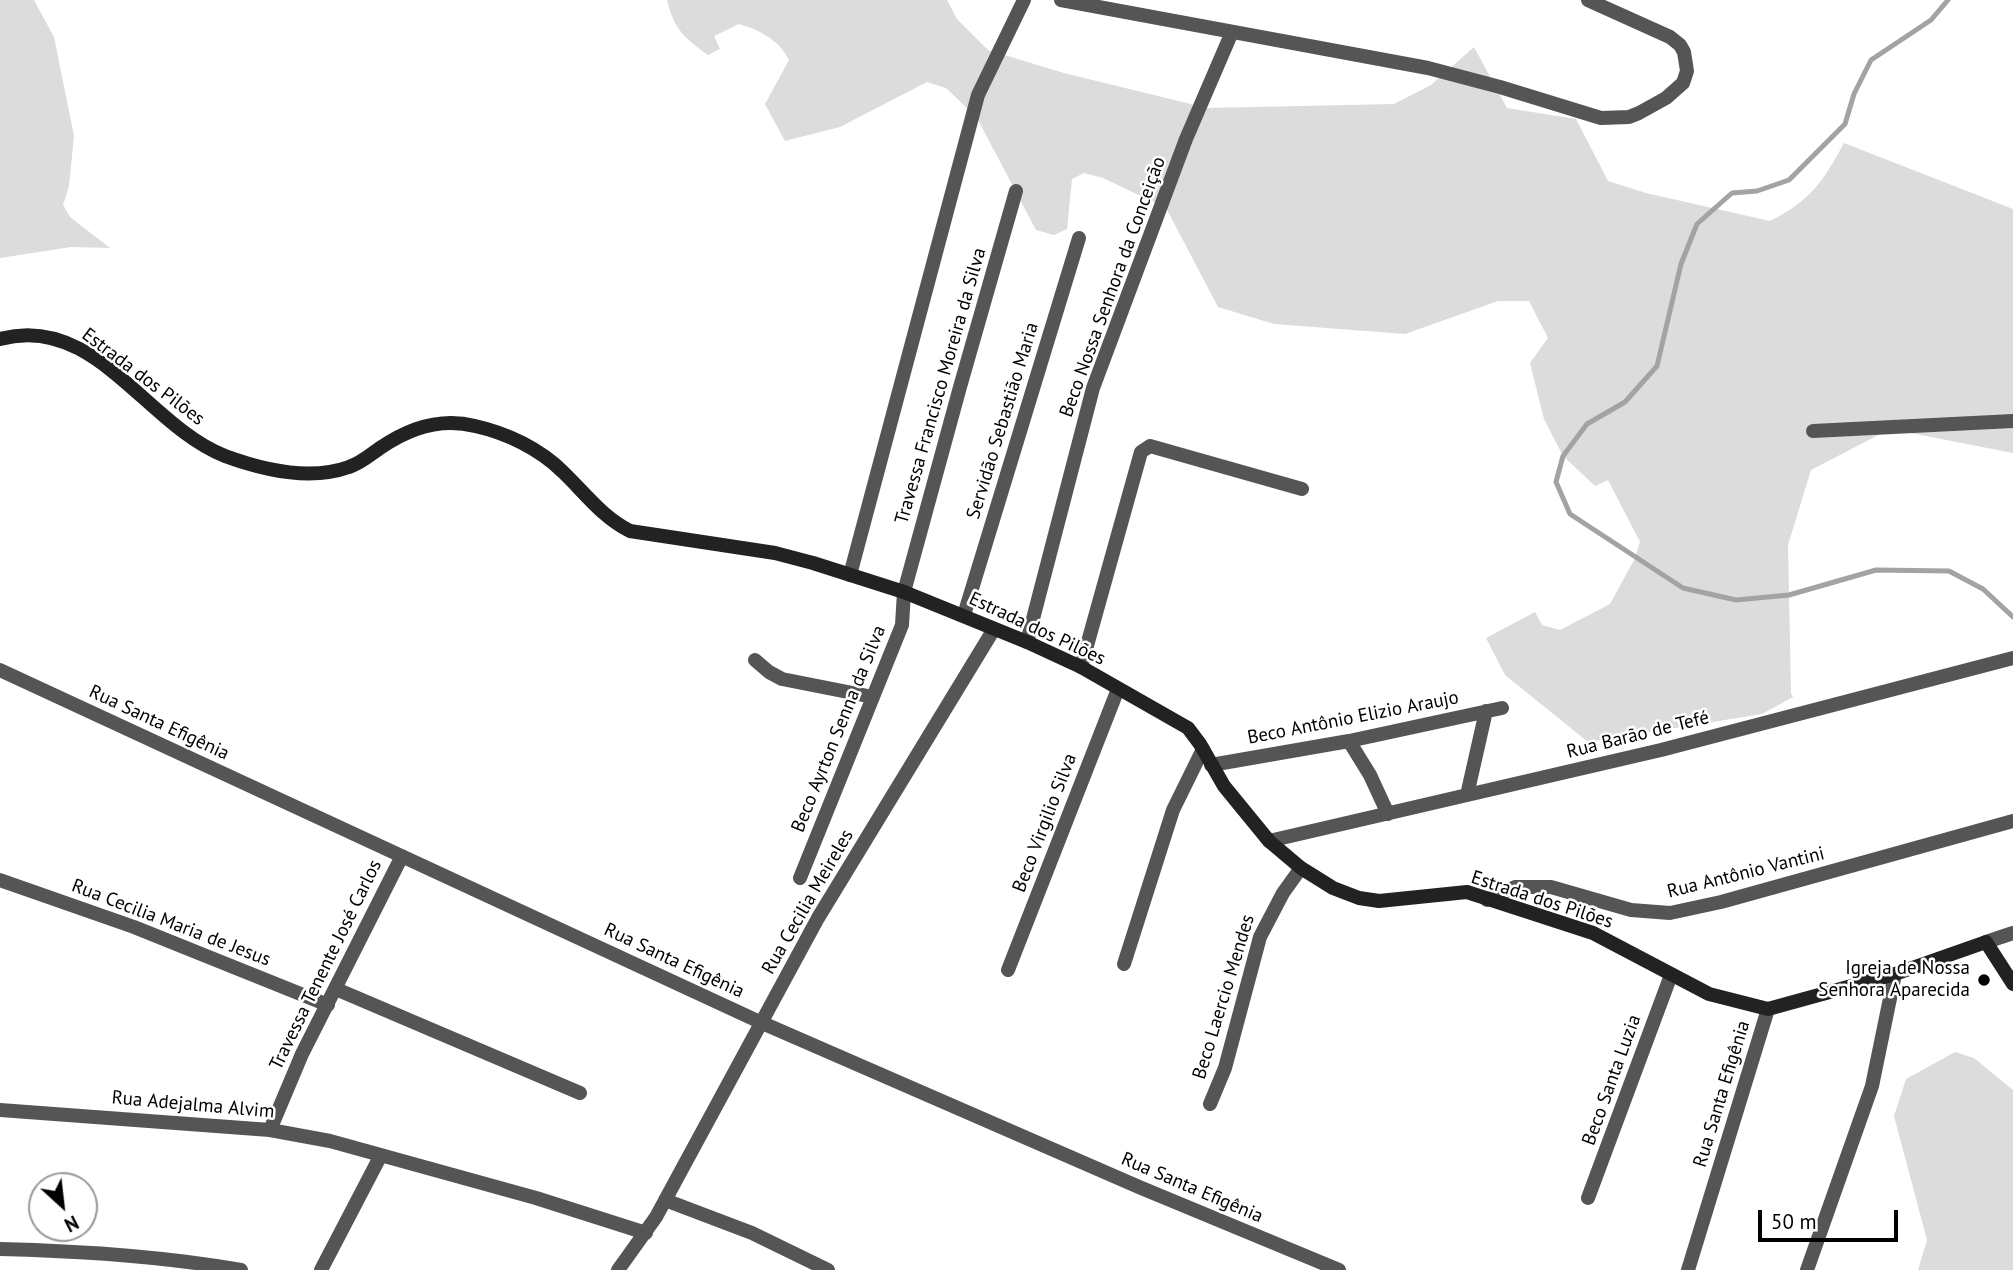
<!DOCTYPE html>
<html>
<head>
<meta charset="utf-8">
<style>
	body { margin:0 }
	#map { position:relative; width:2013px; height:1270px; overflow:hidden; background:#fff; font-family:"PT Sans",sans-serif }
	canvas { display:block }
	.north { position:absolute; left:28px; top:1172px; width:70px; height:70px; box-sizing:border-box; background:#fff; border:2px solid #999; border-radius:50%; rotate:153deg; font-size:19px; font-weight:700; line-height:28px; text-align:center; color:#000 }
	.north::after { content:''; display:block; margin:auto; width:24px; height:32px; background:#000; clip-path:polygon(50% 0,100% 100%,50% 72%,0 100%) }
	.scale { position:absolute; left:1758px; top:1210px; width:140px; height:32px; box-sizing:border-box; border:4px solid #000; border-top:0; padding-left:9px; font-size:21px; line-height:24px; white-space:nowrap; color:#000; -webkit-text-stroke:5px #fff; paint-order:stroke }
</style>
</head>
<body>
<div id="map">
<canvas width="2013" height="1270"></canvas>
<div class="north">N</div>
<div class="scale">50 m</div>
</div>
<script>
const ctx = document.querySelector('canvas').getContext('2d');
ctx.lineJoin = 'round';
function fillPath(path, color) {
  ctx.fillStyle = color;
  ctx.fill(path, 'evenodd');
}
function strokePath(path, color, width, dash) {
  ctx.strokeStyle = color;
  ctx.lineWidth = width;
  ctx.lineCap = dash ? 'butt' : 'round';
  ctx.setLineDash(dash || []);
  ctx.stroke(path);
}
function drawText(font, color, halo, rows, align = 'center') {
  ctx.font = font + ' "PT Sans",sans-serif';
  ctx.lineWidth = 5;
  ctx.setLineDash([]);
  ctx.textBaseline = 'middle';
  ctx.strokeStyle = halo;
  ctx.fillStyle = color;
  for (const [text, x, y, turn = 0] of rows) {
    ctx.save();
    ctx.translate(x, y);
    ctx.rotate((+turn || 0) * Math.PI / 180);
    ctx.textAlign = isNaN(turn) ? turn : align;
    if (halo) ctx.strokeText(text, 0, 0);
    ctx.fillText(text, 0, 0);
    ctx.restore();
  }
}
const green = new Path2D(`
	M0,0H34L54,37L74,136L69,186L63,205L70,217L110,248L71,247L0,258Z
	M667,0H947L957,19L988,50L1064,73L1207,108L1394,104L1431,85L1474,47L1507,108L1576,119L1608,181L1646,193L1770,221C1810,201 1823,182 1844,143L2013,209V453L1890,429L1811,470L1788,545L1791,693L1793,697L1762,714L1588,742L1505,675L1486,638L1535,612L1542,625L1560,630L1610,604L1634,560L1640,542L1608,480L1595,486L1563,456L1544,419L1530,363L1548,338L1529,301H1498L1405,334L1274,324L1218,307L1166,208L1103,178L1084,173L1072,179L1067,229L1054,235L1036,230L977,118L946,88L927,82L840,127L785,141L765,104L789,60C779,40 760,30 739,24L714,36L720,49L708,55C685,38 674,30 667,0Z
	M1955,1052L1974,1058L2013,1090V1270H1918L1927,1240L1894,1116L1906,1079Z`);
const stream = new Path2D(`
	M1948,0L1931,20L1871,60L1854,94L1845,124L1789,180L1757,191L1732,193L1697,224L1681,264L1657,366L1625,402L1587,424L1563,456L1556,482L1570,514L1683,588L1736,600L1789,595L1876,570L1949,571L1983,589L2013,617`);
const street = new Path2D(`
	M1061,0L1428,68L1500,87L1601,118L1629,117L1639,113L1666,98L1683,83L1687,71L1684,52L1680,45L1670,37L1588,0
	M1813,431L2013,421
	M850,575L978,95L1024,0
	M964,615L1079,238
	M1027,642L1093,388L1186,139L1232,32
	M755,660L769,672L782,679L873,697
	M1081,667L1141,452L1150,446L1302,489
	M0,670L760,1022L1139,1187L1339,1270
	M1349,741L1370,775L1388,814
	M1211,765L1349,741L1502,708
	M1467,795L1486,711
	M1269,841L1661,750L2013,658
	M800,878L902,625L904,592L960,387L1016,191
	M0,880L134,927L328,1005
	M1487,900L1515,887H1551L1631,910L1670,913L1721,902L2013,821
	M1986,942L2013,933
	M1124,964L1173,810L1203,749
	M1008,970L1118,689
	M336,989L580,1093
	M1210,1104L1225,1068L1260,937L1283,893L1301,868
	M0,1110L270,1130L330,1141L536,1198L646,1233
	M270,1130L302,1054L402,856
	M1588,1198L1671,975
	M665,1200L752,1233L828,1270
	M0,1249C81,1251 162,1256 241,1270
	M321,1270L381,1155
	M618,1270L656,1217L818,918L994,629
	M1688,1270L1768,1009
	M1807,1270L1872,1086L1895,974`);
const secondary = new Path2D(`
	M0,339C95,313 146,425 225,456C263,470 310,481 349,467C361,463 370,455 380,448C409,428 440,417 475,426C507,433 540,449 563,472C585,493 602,517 630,531L775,553L813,563L904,592L1027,642L1081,667L1188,728L1200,744L1224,786L1269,841L1301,868L1333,888L1359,898L1379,901L1467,892L1593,933L1709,994L1768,1009L1895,974L1986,942L2013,984`);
const markers = [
	[1984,980,7,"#000"]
];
const streetNames = [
	["Beco Nossa Senhora da Conceição",1113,287,-70],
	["Estrada dos Pilões",143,377,37],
	["Travessa Francisco Moreira da Silva",941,386,-74],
	["Servidão Sebastião Maria",1003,421,-73],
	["Estrada dos Pilões",1037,629,25],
	["Beco Antônio Elizio Araujo",1353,718,-11],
	["Rua Santa Efigênia",159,723,25],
	["Beco Ayrton Senna da Silva",839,729,-68],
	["Rua Barão de Tefé",1638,735,-14],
	["Beco Virgilio Silva",1045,823,-69],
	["Rua Antônio Vantini",1746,873,-14],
	["Estrada dos Pilões",1542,900,18],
	["Rua Cecilia Meireles",808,902,-60],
	["Rua Cecilia Maria de Jesus",171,923,21],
	["Rua Santa Efigênia",674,961,25],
	["Travessa Tenente José Carlos",326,965,-64],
	["Beco Laercio Mendes",1224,997,-73],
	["Beco Santa Luzia",1612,1080,-70],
	["Rua Santa Efigênia",1722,1094,-73],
	["Rua Adejalma Alvim",193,1105,5],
	["Rua Santa Efigênia",1192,1188,23]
];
const poiNames = [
	["Igreja de Nossa",1970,969],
	["Senhora Aparecida",1970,991]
];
fillPath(green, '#dcdcdc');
strokePath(stream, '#a3a3a3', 5);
strokePath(street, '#555', 14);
strokePath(secondary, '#222', 14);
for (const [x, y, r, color] of markers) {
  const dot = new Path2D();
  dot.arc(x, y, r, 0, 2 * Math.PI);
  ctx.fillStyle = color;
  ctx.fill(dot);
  strokePath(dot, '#fff', 2.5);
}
drawText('19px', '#000', '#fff', streetNames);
drawText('19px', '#000', '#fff', poiNames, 'right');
</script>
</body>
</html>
